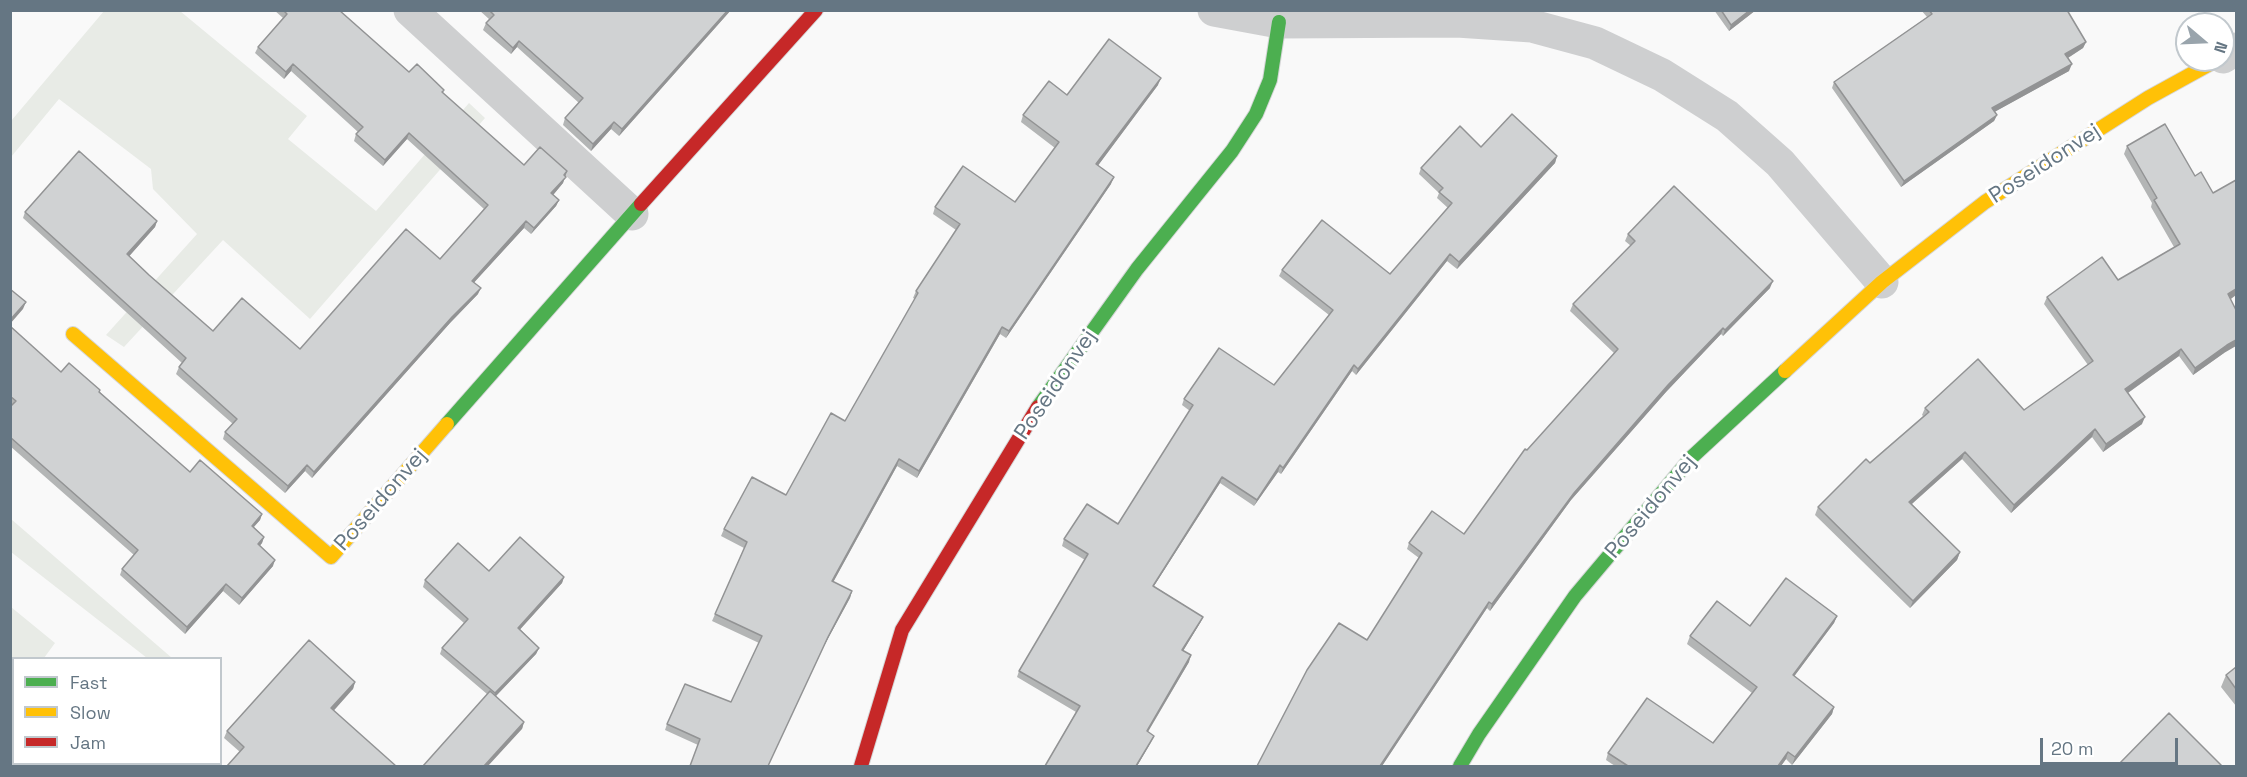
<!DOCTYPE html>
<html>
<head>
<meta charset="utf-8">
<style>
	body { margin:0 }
	#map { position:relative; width:2247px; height:777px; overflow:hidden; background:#f9f9f9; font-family:"Space Grotesk",sans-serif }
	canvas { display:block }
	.frame { position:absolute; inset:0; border:12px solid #657683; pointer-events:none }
	.legend { position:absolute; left:12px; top:657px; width:210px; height:108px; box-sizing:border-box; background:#fff; border:2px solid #c1c8cd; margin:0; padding:8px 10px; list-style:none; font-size:18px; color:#657683 }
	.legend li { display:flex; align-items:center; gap:12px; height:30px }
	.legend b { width:30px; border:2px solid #c1c8cd }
	.north { position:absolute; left:2175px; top:12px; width:60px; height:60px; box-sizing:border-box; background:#fff; border:2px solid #c1c8cd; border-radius:50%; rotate:109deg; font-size:16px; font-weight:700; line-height:24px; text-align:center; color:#657683 }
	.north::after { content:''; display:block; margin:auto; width:21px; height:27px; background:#99a4ac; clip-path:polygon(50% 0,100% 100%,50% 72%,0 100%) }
	.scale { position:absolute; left:2040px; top:738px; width:138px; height:27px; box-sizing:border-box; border:3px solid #657683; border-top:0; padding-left:8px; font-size:18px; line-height:21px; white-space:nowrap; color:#657683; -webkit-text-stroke:4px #fff; paint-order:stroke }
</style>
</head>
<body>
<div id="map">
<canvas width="2247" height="777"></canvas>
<div class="frame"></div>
<ul class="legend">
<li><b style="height:8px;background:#4caf50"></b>Fast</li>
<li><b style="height:8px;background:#ffc107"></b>Slow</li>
<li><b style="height:8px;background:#c62828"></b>Jam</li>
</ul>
<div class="north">N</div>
<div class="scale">20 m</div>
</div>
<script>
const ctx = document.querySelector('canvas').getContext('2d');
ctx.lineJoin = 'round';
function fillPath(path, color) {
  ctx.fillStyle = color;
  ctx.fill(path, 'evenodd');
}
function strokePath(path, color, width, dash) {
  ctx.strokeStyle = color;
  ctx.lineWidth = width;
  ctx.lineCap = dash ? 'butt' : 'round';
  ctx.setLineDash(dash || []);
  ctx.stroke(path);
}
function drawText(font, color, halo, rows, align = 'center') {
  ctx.font = font + ' "Space Grotesk",sans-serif';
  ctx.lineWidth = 6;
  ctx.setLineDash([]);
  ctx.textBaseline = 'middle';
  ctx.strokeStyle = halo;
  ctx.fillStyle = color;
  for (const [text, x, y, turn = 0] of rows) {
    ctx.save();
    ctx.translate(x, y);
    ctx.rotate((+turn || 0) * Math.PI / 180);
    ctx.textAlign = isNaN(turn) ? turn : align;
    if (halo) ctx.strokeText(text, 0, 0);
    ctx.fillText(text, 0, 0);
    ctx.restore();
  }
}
const green = new Path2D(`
	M104,11H180L307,116L288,139L376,211L469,103L485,118L310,319L223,240L124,347L106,335L197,234L153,189L151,169L59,99L11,157V121Z
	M10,519H11L172,658H147L11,552Z
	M11,607L55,643L44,658H14L13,702L11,706Z
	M16,764H194L198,766H13Z`);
const street = new Path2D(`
	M410,10L632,214
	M1214,10L1279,22L1457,21L1532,26L1595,43L1662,75L1727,116L1780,163L1882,282
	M2223,57L2236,49`);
const fast = new Path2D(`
	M1038,407L1137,269L1232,151L1256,114L1270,80L1279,22
	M447,424L641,204
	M1460,766L1479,734L1575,596L1692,457L1785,371`);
const slow = new Path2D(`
	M73,334L331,557L447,424
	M1785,371L1882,282L1985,202L2148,98L2217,60`);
const jam = new Path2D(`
	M641,204L816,10
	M861,766L902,630L1038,407`);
const wall = new Path2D(`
	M274,10H341L340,11L409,72L444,90L443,93L524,165L567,171L563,183L553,195L559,200L556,206L531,234L524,228L474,282L478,294L450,323L312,478L305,471L285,493L223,439L225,432L233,424L176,374L179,367L182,363L23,218L25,212L157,221L155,227L129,256L149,275L213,331L300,349L440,259L484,209L407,139L383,166L354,141L356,134L358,132L291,71L284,79L255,53L258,47L283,18Z
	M479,10H731L619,136L611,129L591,151L563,125L565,118L579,103L517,47L511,54L483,30L486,23L489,19Z
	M1714,10H1756L1729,31Z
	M1921,10H2067L2086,42L2083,48L2068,58L2069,71L1994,112L1997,115L1994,121L1901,187L1832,88L1834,82L1927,17Z
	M1158,85L1098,165L1111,184L1006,338L1000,334L917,478L897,466L833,582L852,591L850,598L825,644L698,745L665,730L667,724L731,702L759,643L712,621L744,548L721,536L724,529L786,495L845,421L915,299L913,298L916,291L956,230L933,214L935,207L1015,202L1055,148L1021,122L1023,115L1067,95Z
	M2127,146L2195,176L2213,193L2236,180V295L2231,299L2224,353L2193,375L2179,356L2128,393L2142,424L2103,452L2092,437L2011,513L1962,459L1912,504L1960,552L1957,560L1910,608L1815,515L1818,507L1923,416L1922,415L1925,408L2024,410L2088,365L2044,304L2047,297L2118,280L2174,247L2151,207L2152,203L2124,154Z
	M1481,147L1557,156L1555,163L1457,269L1447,261L1356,375L1352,371L1281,474L1278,472L1254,506L1220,483L1154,586L1203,617L1200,623L1183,651L1189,662L1148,732L1151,742L1137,766H1045L1076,712L1017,677L1019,671L1085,560L1062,546L1064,539L1118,524L1190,411L1182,405L1184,399L1274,385L1329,315L1279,276L1282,270L1390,274L1448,208L1437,198L1439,193L1419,174L1421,168Z
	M1628,234L1770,288L1723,336L1721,334L1666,392L1571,500L1490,611L1487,608L1382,766H1257L1367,640L1419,558L1407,549L1409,543L1464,534L1527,450L1614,353L1570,311L1573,304L1631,246L1625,241Z
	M10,327L61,372L100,390V392L190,472L262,514L260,520L254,527L264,537L262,543L260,546L273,566L239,605L223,591L185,634L120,575L122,569L134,555L10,446V407L12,406L10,405Z
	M489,571L564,577L562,583L520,629L539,648L536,654L496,696L524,722L522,729L487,694L440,654L442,648L464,623L423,587L425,580Z
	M1837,616L1834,623L1794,676L1834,707L1832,714L1792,765L1786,759L1781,766H1615L1606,760L1608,753L1713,743L1752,693L1687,644L1690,636L1750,626Z
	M2236,667V706L2221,687L2226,675Z
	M355,682L353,689L240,752L224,738L227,731Z`);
const shadedWall = new Path2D(`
	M728,10H731L619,136L622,129Z
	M1750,10H1756L1729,31L1731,25Z
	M519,41L517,47L511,54L513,48Z
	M2086,42L2083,48L2063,61L2065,54Z
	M293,64L291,71L284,79L286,72Z
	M2072,64L2069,71L1989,115L1992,108Z
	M1161,78L1158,85L1094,171L1096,164Z
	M1997,115L1994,121L1901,187L1904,181Z
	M614,122L611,129L591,151L593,144Z
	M409,133L407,139L383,166L385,160Z
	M1557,156L1555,163L1457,269L1459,262Z
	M567,171L563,183L549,200L551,193Z
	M1114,177L1111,184L1006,338L1009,331Z
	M559,200L556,206L531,234L534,228Z
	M157,221L155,227L125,261L127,254Z
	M526,221L524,228L470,287L472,281Z
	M1450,254L1447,261L1356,375L1358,369Z
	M1773,281L1770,288L1723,336L1725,330Z
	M481,288L478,294L450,323L312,478L314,472L452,317Z
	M2236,289V295L2226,302L2228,294Z
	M26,302L23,309L10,324V320Z
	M1002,327L1000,334L917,478L919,471Z
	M1723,328L1721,334L1666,392L1571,500L1490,611L1492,604L1574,493L1668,385Z
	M2236,340V346L2224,353L2193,375L2195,368L2227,345Z
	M2181,349L2179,356L2122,397L2125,389Z
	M1354,365L1352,371L1281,474L1283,468Z
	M2145,417L2142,424L2103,452L2106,444Z
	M2095,429L2092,437L2011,513L2014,505Z
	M1965,452L1962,459L1906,509L1909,502Z
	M899,459L897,466L830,588L832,581Z
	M307,465L305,471L285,493L288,486Z
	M1280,465L1278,472L1254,506L1257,500Z
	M1222,477L1220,483L1150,592L1153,586Z
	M262,514L260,520L249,532L252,526Z
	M264,537L262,543L255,551L258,544Z
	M1960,552L1957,560L1910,608L1913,601Z
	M275,560L273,566L239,605L242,598Z
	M564,577L562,583L516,634L518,628Z
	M226,584L223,591L185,634L187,627Z
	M852,591L850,598L825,644L768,766L828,637Z
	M1489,602L1487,608L1382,766H1380Z
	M1837,616L1834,623L1790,682L1793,675Z
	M1203,617L1200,623L1180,656L1182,650Z
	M539,648L536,654L493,699L495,693Z
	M1191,655L1189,662L1144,738L1147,731Z
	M355,682L353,689L329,716L331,708Z
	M1834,707L1832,714L1792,765L1795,757Z
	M524,722L522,729L488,766H484Z
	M1154,736L1151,742L1137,766H1136Z
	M1788,752L1786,759L1781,766H1778Z`);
const building = new Path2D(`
	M283,10H339L409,72L417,64L444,90L442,92L524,165L540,147L567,171L564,175L566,177L551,193L559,200L534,228L526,221L472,281L481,288L452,317L314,472L307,465L288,486L225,432L237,419L179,367L186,358L25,212L79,151L157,221L127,254L149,275L213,331L242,298L300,349L406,229L440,259L488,205L409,133L385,160L356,134L363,127L293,64L286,72L258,47L287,14Z
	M489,10H728L622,129L614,122L593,144L565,118L583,98L519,41L513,48L486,23L494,15Z
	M1721,10H1750L1731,25Z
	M1929,10H2067L2086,42L2065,54L2072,64L1992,108L1997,115L1904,181L1834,82L1932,14Z
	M1109,39L1161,78L1096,164L1114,177L1009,331L1002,327L919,471L899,459L832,581L852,591L828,637L768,766H690L700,739L667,724L685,684L731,702L762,636L715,614L747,542L724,529L752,477L786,495L831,413L845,421L918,293L916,291L960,224L935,207L963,166L1015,202L1059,142L1023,115L1049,81L1067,95Z
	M1512,114L1557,156L1459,262L1450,254L1358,369L1354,365L1283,468L1280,465L1257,500L1222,477L1153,586L1203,617L1182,650L1191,655L1147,731L1154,736L1136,766H1045L1080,706L1019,671L1088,554L1064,539L1087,504L1118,524L1193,405L1184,399L1219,348L1274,385L1333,310L1282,270L1322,220L1390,274L1452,203L1439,192L1443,188L1421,168L1460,126L1481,147Z
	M2165,124L2195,176L2201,172L2213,193L2236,180V289L2228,294L2236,310V340L2227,345L2195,368L2181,349L2125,389L2145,417L2106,444L2095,429L2014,505L1965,452L1909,502L1960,552L1913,601L1818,507L1866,459L1870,463L1929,412L1925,408L1978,359L2024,410L2093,361L2047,297L2102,257L2118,280L2180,244L2154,200L2157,198L2127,146Z
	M1674,186L1773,281L1725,330L1723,328L1668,385L1574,493L1492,604L1489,602L1380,766H1257L1307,670L1339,623L1367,640L1422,553L1409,543L1432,511L1464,534L1525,449L1527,450L1618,349L1573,304L1635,241L1628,234Z
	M10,289L26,302L10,320Z
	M10,326L61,372L69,363L100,390L99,392L190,472L200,460L262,514L252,526L264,537L258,544L275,560L242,598L226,584L187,627L122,569L138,550L10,437V407L16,401L10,396Z
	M520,537L564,577L518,628L539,648L495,693L442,648L468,619L425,580L458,543L489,571Z
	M1786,578L1837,616L1793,675L1834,707L1795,757L1788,752L1778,766H1628L1608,753L1647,698L1713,743L1757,687L1690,636L1717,601L1750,626Z
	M309,640L355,682L331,708L396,766H227L244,747L227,731Z
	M2236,667V689L2226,675Z
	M490,691L524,722L484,766H423Z
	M2169,713L2222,766H2117Z`);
const streetNames = [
	["Poseidonvej",2045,164,-33],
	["Poseidonvej",1056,385,-56],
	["Poseidonvej",381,500,-49],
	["Poseidonvej",1651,507,-50]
];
fillPath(green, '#e8ebe6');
strokePath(fast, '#d5d6d7', 16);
strokePath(slow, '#d5d6d7', 16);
strokePath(jam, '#d5d6d7', 16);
strokePath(street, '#cecfd0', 33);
strokePath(fast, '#4caf50', 14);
strokePath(slow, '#ffc107', 14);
strokePath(jam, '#c62828', 14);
fillPath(wall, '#b3b5b5');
fillPath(shadedWall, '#929394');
fillPath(building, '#d0d2d3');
strokePath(building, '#929394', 1.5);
drawText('22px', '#657683', '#fff', streetNames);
</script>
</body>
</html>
